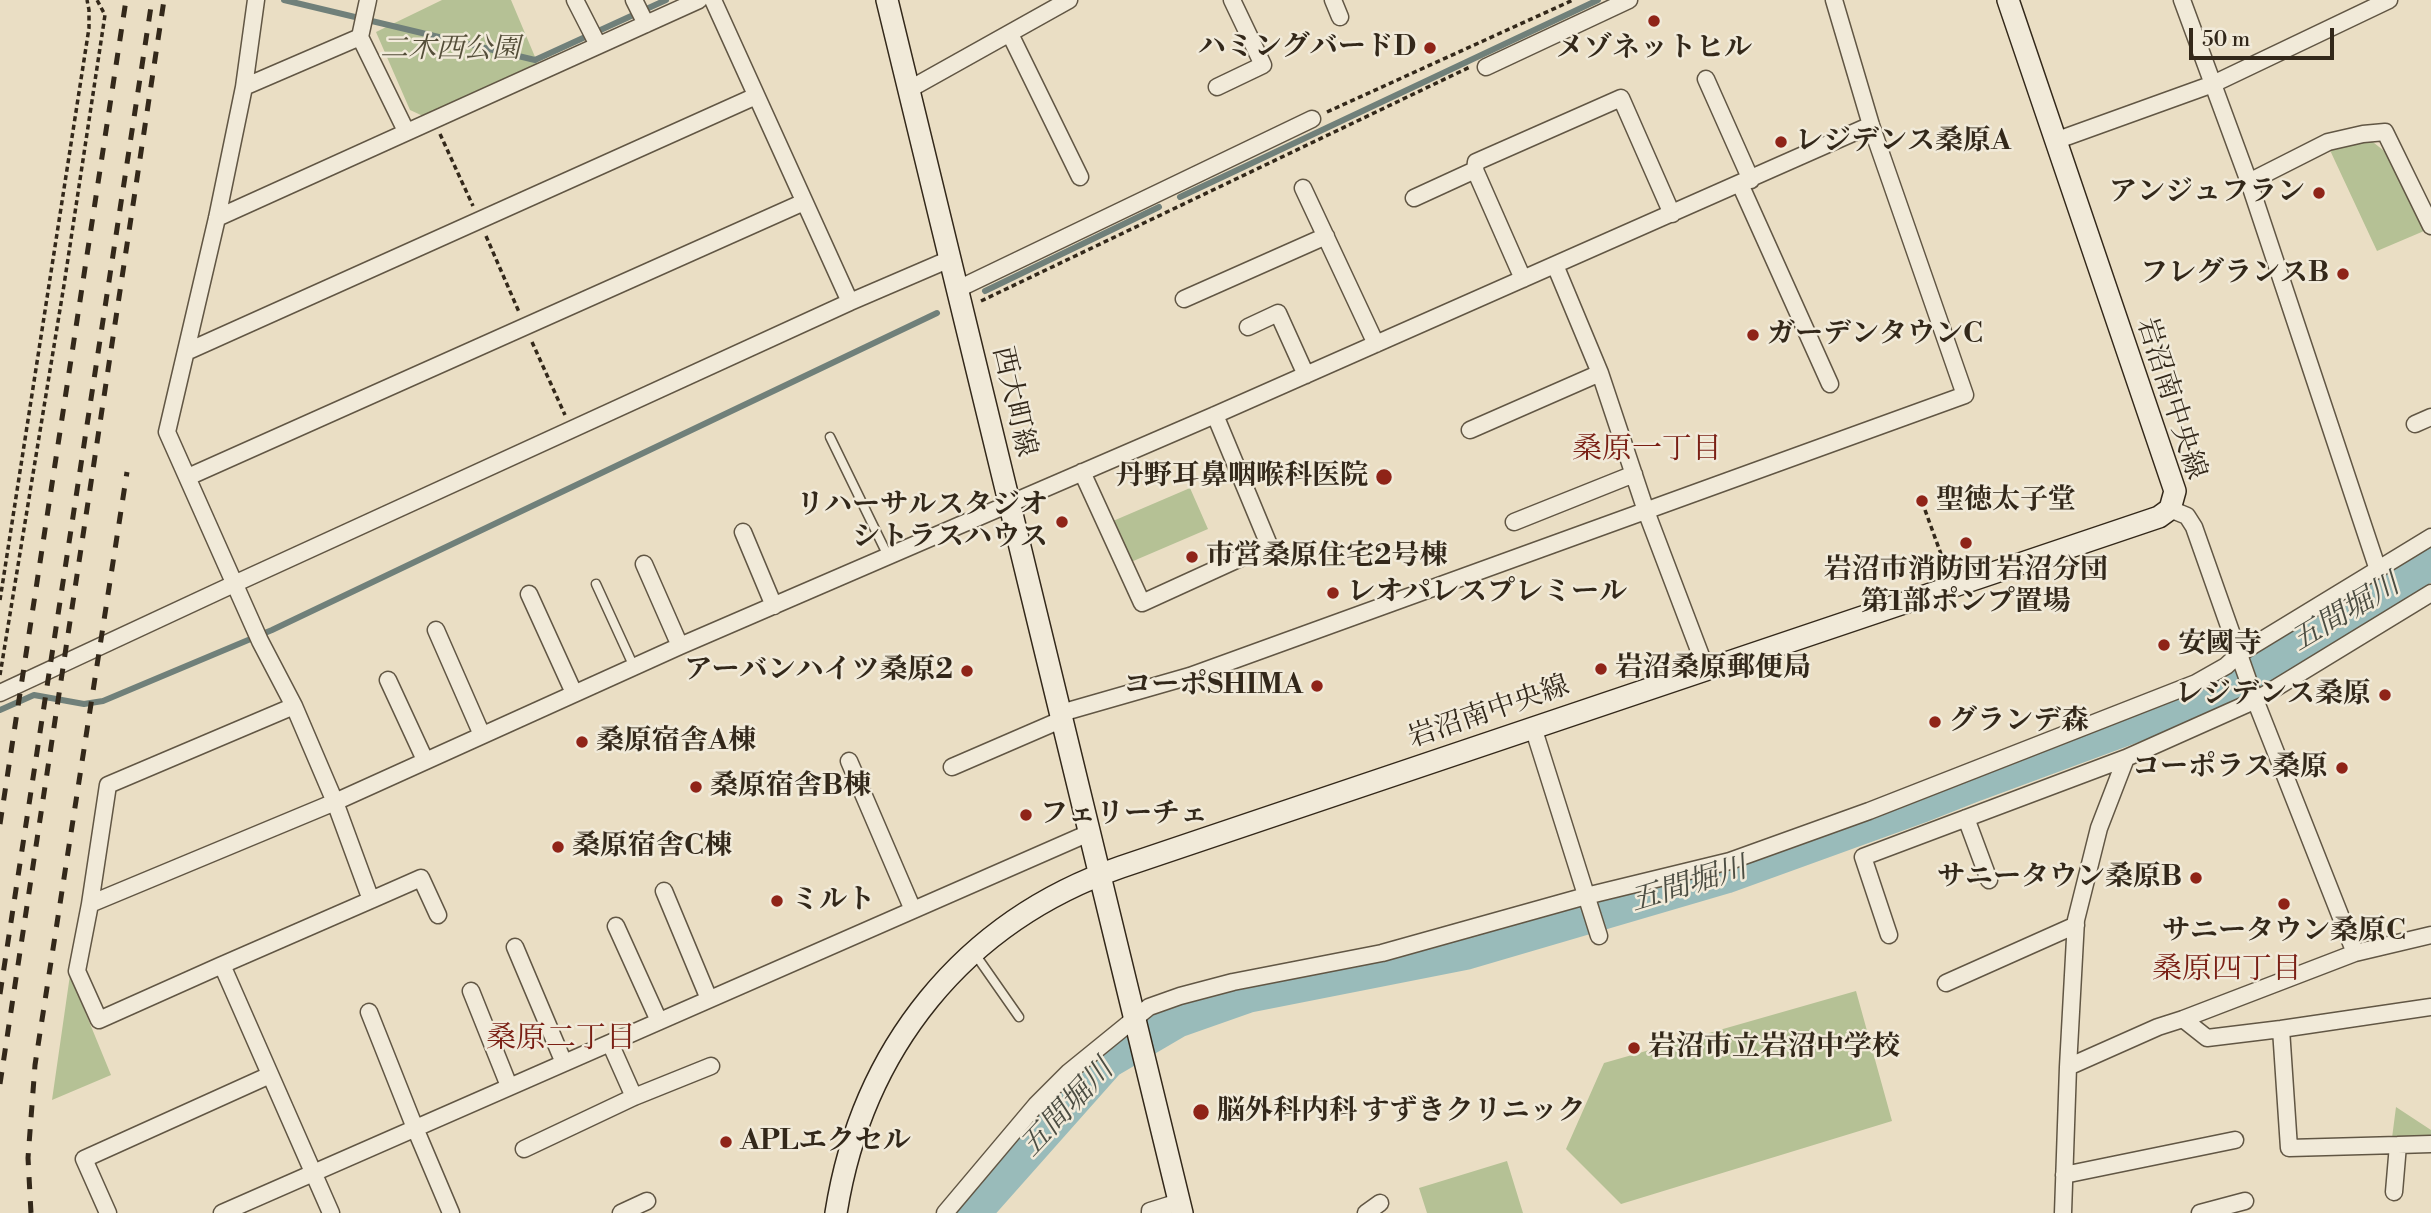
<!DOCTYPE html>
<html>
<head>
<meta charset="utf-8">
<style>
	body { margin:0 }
	#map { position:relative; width:2431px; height:1213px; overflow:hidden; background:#eadec4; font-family:"Libre Bodoni",serif }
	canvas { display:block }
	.scale { position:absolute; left:2189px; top:28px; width:145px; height:32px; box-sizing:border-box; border:4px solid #33281a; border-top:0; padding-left:9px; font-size:21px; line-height:24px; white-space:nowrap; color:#33281a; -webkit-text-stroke:5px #f1ead9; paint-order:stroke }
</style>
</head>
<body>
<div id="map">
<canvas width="2431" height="1213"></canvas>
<div class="scale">50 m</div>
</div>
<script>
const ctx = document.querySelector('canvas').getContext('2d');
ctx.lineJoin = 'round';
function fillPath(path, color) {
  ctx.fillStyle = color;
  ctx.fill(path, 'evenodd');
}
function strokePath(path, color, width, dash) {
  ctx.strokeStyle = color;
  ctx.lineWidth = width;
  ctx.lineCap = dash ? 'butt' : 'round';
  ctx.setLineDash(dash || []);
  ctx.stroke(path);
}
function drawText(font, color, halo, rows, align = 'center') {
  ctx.font = font + ' "Libre Bodoni","Noto Serif JP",serif';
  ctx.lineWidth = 5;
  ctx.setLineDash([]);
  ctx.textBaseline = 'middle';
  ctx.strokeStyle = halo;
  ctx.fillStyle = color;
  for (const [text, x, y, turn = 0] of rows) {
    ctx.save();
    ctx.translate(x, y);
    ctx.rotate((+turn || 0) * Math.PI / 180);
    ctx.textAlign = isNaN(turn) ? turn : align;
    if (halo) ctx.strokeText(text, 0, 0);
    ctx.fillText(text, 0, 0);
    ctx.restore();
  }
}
const green = new Path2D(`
	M442,0H511L538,64L423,116L410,110L376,32Z
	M2369,139L2383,150L2392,164L2424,231L2377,251L2328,146Z
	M1190,488L1208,529L1131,562L1113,521Z
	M70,975L111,1075L52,1100Z
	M1856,991L1892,1121L1621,1204L1566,1149L1604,1063Z
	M2396,1107L2431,1130V1137L2392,1138Z
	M1507,1161L1523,1213H1427L1419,1188Z`);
const stream = new Path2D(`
	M284,0L535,60L666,0
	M1180,197L1598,0
	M985,291L1159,207
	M0,710L34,695L84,704L103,701L272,630L937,313`);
const river = new Path2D(`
	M973,1213L1108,1061L1178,1020L1249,995L1467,952L1726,876L1922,805L1975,784L2207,698L2306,641L2431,562`);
const path = new Path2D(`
	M1327,112L1573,0
	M440,134L473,206
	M486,236L519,312
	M981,301L1470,67
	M532,342L565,415
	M1925,510L1946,568
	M0,600L89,28V10L87,0
	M0,675L64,285L105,15L97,0`);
const lane = new Path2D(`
	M830,437L888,556
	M596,584L634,667
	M975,954L1019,1017`);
const street = new Path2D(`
	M256,0L244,87L217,218L167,432L260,641L294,706L335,802L371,900L222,965L331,1213
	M368,0L360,37L406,131
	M575,0L598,45
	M634,0L646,24
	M713,0L850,302
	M1333,0L1340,17
	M2182,0L2249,182L2378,570
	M1010,34L1080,177
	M1486,67L1629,0
	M1706,79L1751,180
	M244,87L360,37
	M1217,87L1263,65L1232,0
	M908,90L1069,0
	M2055,141L2213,84L2389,0
	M1475,170L1476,162L1621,98L1672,214
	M2249,182L2328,142L2363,134L2385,132L2431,226
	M1740,184L1830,384
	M1303,188L1376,344
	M1414,198L1475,170L1523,279
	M217,218L699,0
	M1555,265L1600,373L1646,511L1706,669
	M958,289L1312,119
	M1184,299L1326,236
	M1248,327L1278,313L1306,375
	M186,352L756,96
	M2415,424L2431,417
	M1470,430L1600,373
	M1082,472L1142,603L1269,545L1215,415
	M188,477L804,202
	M1514,522L1634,474
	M743,532L774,606
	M644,564L680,646
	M529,594L574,693
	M436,630L482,735
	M388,680L425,760
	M0,693L234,584L850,302L950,259
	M1061,713L1190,676L1965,395L1871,125L1834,0
	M1533,727L1599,936
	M849,761L913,910
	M952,767L1063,719
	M1966,818L1989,880
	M664,891L709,999
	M371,900L421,878L438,915
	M90,904L108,785L294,706
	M616,926L659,1021
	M1889,935L1863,857L2126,758
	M515,947L564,1063
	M2355,953L2431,935
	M222,965L99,1020L77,971L90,904L335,802L680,646L1215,415L1871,125
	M1946,983L2076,925
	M471,991L509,1086
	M369,1012L415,1128L451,1213
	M2183,1019L2207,1038L2281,1029L2431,1007
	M2281,1029L2289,1148L2398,1145L2394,1192
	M610,1043L634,1097
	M2068,1067L2076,920L2099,828L2126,758L2256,700L2431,593
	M2398,1145L2431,1144
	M524,1149L634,1097L711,1066
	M2064,1175L2235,1140
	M108,1213L84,1159L270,1075
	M222,1213L1089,833
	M621,1213L647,1201
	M945,1213L1036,1105L1069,1072L1149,1007L1180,996L1233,982L1382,953L1586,896L1730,861L1869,811L2196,683L2226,666L2239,654L2431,537
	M1150,1213V1211L1179,1202
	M1366,1213L1380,1203
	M2063,1213L2068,1067L2158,1027L2183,1019L2355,953L2254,697L2194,527L2187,516L2170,509
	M2200,1213L2245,1201`);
const secondary = new Path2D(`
	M887,0L1182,1213
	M836,1213C862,1049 963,922 1121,867L2159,517L2170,509L2175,491L2008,0`);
const rail = new Path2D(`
	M0,824L126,0
	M0,994L152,0
	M0,1084L164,0
	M31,1213L28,1158L35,1065L127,472`);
const markers = [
	[1654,21,7,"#8f2418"],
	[1430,48,7,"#8f2418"],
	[1781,142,7,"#8f2418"],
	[2319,193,7,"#8f2418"],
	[2343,274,7,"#8f2418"],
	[1753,335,7,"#8f2418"],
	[1384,477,9,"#8f2418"],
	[1922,501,7,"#8f2418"],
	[1062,522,7,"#8f2418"],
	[1966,543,7,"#8f2418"],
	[1192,557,7,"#8f2418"],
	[1333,593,7,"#8f2418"],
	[2164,645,7,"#8f2418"],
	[1601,669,7,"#8f2418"],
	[967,671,7,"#8f2418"],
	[1317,686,7,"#8f2418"],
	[2385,695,7,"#8f2418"],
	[1935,722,7,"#8f2418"],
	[582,742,7,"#8f2418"],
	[2342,768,7,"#8f2418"],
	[696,787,7,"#8f2418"],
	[1026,815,7,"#8f2418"],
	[558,847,7,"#8f2418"],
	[2196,878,7,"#8f2418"],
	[777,901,7,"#8f2418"],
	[2284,904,7,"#8f2418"],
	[1634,1048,7,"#8f2418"],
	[1201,1112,9,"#8f2418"],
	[726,1142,7,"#8f2418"]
];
const poiNames = [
	["ハミングバードD",1416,48,"right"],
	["メゾネットヒル",1654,49,"center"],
	["レジデンス桑原A",1795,142],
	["アンジュフラン",2305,193,"right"],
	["フレグランスB",2329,274,"right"],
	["ガーデンタウンC",1767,335],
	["丹野耳鼻咽喉科医院",1368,477,"right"],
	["聖徳太子堂",1936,501],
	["リハーサルスタジオ",1048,506,"right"],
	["シトラスハウス",1048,538,"right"],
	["市営桑原住宅2号棟",1206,557],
	["岩沼市消防団 岩沼分団",1966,571,"center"],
	["第1部ポンプ置場",1966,603,"center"],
	["レオパレスプレミール",1347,593],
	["安國寺",2178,645],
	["岩沼桑原郵便局",1615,669],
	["アーバンハイツ桑原2",953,671,"right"],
	["コーポSHIMA",1303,686,"right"],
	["レジデンス桑原",2371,695,"right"],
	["グランデ森",1949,722],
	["桑原宿舎A棟",596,742],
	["コーポラス桑原",2328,768,"right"],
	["桑原宿舎B棟",710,787],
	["フェリーチェ",1040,815],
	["桑原宿舎C棟",572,847],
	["サニータウン桑原B",2182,878,"right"],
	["ミルト",791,901],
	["サニータウン桑原C",2284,932,"center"],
	["岩沼市立岩沼中学校",1648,1048],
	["脳外科内科 すずきクリニック",1217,1112],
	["APLエクセル",740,1142]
];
const parkNames = [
	["二木西公園",450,50]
];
const streetNames = [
	["岩沼南中央線",2170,399,72],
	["西大町線",1013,402,77],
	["岩沼南中央線",1489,713,-19]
];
const neighbourhoodNames = [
	["桑原一丁目",1647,451],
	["桑原四丁目",2227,971],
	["桑原二丁目",561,1040]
];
const waterNames = [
	["五間堀川",2346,614,-31],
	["五間堀川",1689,886,-17],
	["五間堀川",1068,1109,-47]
];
fillPath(green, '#b5c195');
strokePath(stream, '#70807a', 6);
strokePath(river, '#99bbba', 35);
strokePath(lane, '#615644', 11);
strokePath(street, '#615644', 19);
strokePath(secondary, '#33281a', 24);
strokePath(path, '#33281a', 3.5, [5, 3.5]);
strokePath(lane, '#f1ead9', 8);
strokePath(street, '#f1ead9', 16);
strokePath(secondary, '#f1ead9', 21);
strokePath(rail, '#33281a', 5, [12, 12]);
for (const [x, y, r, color] of markers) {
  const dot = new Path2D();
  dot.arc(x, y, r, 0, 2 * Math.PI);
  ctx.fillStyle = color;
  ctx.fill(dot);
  strokePath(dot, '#f1ead9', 2.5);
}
drawText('bold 28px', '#33281a', '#f1ead9', poiNames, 'left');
drawText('italic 28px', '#544e39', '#f1ead9', parkNames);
drawText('28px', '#33281a', '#f1ead9', streetNames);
drawText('30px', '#7a1f14', '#f1ead9', neighbourhoodNames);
drawText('italic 30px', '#4c4d42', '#f1ead9', waterNames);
</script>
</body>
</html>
